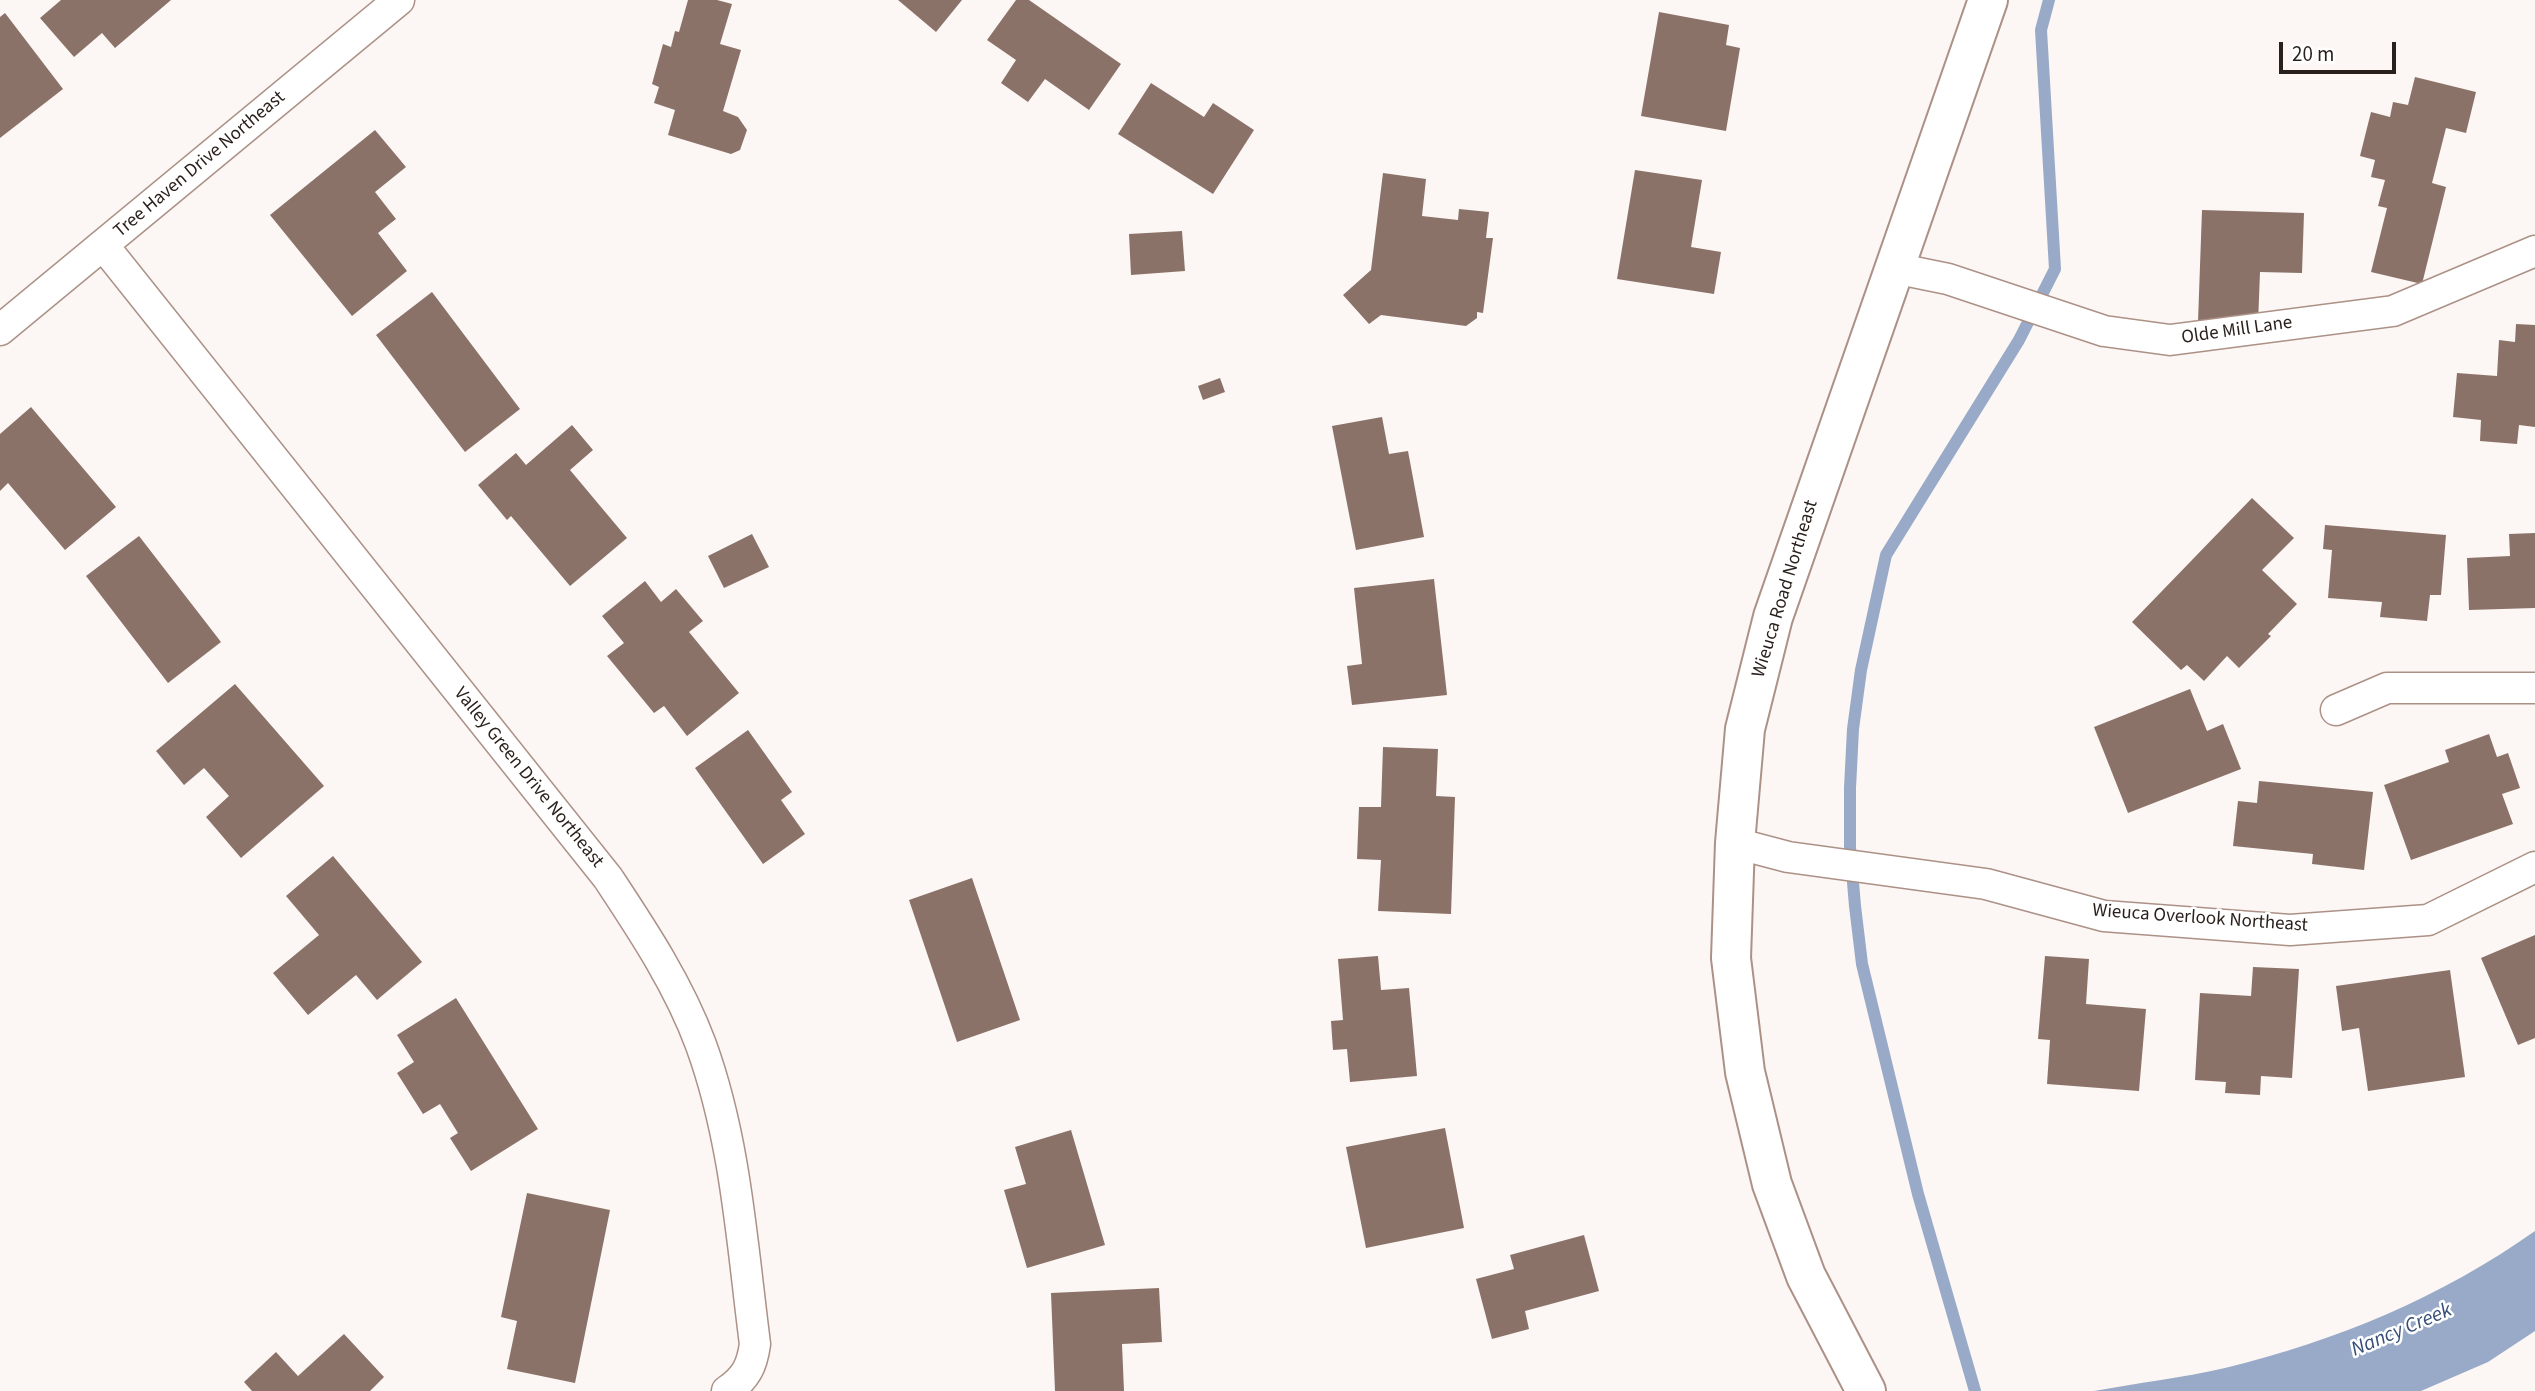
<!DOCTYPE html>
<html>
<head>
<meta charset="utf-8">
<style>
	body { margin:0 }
	#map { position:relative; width:2535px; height:1391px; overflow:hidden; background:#fcf6f4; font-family:"Source Sans 3",sans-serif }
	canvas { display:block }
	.scale { position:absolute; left:2279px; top:42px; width:117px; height:32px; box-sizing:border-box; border:4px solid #291f1b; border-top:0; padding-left:9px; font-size:21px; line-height:24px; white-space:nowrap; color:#291f1b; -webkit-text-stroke:5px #fff; paint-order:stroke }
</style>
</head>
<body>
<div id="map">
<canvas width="2535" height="1391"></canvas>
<div class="scale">20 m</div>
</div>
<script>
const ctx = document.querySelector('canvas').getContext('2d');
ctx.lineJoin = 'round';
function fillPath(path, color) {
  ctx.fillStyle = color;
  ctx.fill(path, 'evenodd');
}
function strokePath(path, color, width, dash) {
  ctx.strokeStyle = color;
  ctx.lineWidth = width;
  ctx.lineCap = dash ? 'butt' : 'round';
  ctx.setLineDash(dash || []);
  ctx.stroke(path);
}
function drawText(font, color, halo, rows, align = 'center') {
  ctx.font = font + ' "Source Sans 3",sans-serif';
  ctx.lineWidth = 5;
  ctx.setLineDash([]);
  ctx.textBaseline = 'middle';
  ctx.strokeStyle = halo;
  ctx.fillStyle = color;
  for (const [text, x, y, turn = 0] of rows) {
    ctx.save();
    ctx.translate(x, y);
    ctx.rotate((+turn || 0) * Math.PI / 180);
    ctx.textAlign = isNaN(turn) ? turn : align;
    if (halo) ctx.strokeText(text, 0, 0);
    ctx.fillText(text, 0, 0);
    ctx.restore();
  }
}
const water = new Path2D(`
	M2535,1231V1331L2488,1362L2421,1391H2094C2137,1383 2182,1378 2225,1368C2336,1341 2442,1297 2535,1231Z`);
const stream = new Path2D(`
	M1975,1391L1918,1194L1862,964L1855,906L1850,847V788L1853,729L1861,670L1886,555L2019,340L2055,269L2041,30L2049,0`);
const building = new Path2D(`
	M61,0H171L115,48L102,33L74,57L40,18Z
	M688,0H717L732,4L720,44L741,50L723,111L738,117L747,130L740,150L731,154L668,135L675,110L654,103L659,87L652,84L663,44L671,47L675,31L679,32Z
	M898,0H962L936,32Z
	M1016,0H1029L1121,64L1089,110L1045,79L1028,102L1001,83L1016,60L987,40Z
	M1659,12L1729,25L1726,45L1740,48L1726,131L1641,116Z
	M5,13L63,89L0,138V17Z
	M2415,77L2476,92L2466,133L2446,128L2432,183L2446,187L2422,284L2371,272L2387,208L2378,206L2385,180L2371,177L2375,160L2360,156L2371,112L2390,117L2393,102L2408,105Z
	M1151,83L1204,117L1213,103L1254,130L1213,194L1118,134Z
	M375,130L406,167L375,192L396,219L378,233L407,271L352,316L270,215Z
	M1635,170L1702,180L1691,247L1721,252L1714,294L1617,279Z
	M1383,173L1426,179L1422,216L1458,220L1459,209L1489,212L1486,238H1493L1483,313L1477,312V318L1466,326L1381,315L1369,324L1343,295L1371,270Z
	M2202,210L2304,213L2302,273L2260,272L2258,324L2198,322Z
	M1182,231L1185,271L1131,275L1129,234Z
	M432,292L520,409L465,452L376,335Z
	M2516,324L2535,325V427L2519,425L2517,444L2480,441L2481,420L2453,417L2457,373L2497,376L2499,340L2515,342Z
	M1220,378L1225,392L1203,400L1198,386Z
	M31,407L116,507L65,550L8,483L0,491V434Z
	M1382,417L1389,454L1408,451L1424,537L1356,550L1332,426Z
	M572,425L593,450L570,470L627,538L570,586L511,516L507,520L478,485L516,453L526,465Z
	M2252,498L2294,538L2262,570L2297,604L2268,634L2271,636L2239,668L2227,656L2204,681L2187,665L2181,670L2132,622Z
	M2325,525L2446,535L2441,595H2430L2427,621L2380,617L2382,602L2328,598L2332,550L2323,549Z
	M2535,533V608L2469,610L2467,558L2510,556L2509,534Z
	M752,534L769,567L724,588L708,556Z
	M139,536L221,642L168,683L86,576Z
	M1434,579L1447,695L1352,705L1347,666L1362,664L1354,588Z
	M645,581L661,602L676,589L703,621L689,632L739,693L687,736L664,706L654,713L607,656L624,643L602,616Z
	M235,684L324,786L241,858L206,817L229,796L204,768L184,785L156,751Z
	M2190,689L2207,731L2223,724L2241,769L2128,813L2094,727Z
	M748,730L792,792L781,800L805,834L763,864L695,768Z
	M2489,734L2497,757L2508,753L2520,788L2502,794L2513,824L2411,860L2384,785L2449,762L2445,750Z
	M1383,747L1438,749L1436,796L1455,797L1451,914L1378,911L1381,860L1357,859L1359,807H1381Z
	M2259,781L2373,792L2364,870L2312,864L2313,854L2233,846L2238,801L2257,803Z
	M333,856L422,962L377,1000L356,975L308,1015L273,973L319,935L286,896Z
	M972,878L1020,1020L957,1042L909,900Z
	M2535,935V1038L2518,1045L2481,958Z
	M1378,956L1381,990L1409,988L1417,1076L1350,1082L1347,1049L1333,1050L1331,1021L1343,1020L1338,959Z
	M2045,956L2089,959L2086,1004L2146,1009L2139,1091L2047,1084L2050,1040L2038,1039Z
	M2253,967L2299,969L2292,1078L2261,1076L2260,1095L2225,1093L2226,1082L2195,1080L2200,993L2251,996Z
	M2450,970L2465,1077L2368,1091L2359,1028L2342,1031L2336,986Z
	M456,998L538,1129L471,1171L450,1138L458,1133L440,1104L423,1114L397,1073L414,1062L397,1035Z
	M1445,1128L1464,1228L1366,1248L1346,1147Z
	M1071,1130L1105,1245L1027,1268L1004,1190L1026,1184L1015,1147Z
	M527,1193L610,1210L575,1383L507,1369L517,1321L501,1317Z
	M1584,1235L1599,1291L1525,1311L1529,1329L1492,1339L1476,1279L1514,1269L1510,1255Z
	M1159,1288L1162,1342L1122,1344L1124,1391H1055L1051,1293Z
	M344,1334L384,1377L370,1391H252L244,1382L276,1352L298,1376Z`);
const street = new Path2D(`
	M103,245L608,878C643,931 679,985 701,1045C736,1141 742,1244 755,1344C752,1366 746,1378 727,1391
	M1894,268L1948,279L2104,331L2170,340L2393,311L2535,251
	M0,330L399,0
	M2336,710L2387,688H2535
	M1735,843L1788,857L1986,884L2104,916L2290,930L2428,920L2535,867`);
const secondary = new Path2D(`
	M1866,1391L1806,1276L1772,1184L1745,1072L1731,958L1735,843L1745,729L1773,617L1988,0`);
const streetNames = [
	["Tree Haven Drive Northeast",200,165,-40],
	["Olde Mill Lane",2237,331,-8],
	["Wieuca Road Northeast",1786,589,-73],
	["Valley Green Drive Northeast",528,778,51],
	["Wieuca Overlook Northeast",2200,919,4]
];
const waterNames = [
	["Nancy Creek",2402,1331,-23]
];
fillPath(water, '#98aac7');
strokePath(stream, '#98aac7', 12);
fillPath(building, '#8b7268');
strokePath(street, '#ac9187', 33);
strokePath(secondary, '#ac9187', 42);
strokePath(street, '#fff', 30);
strokePath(secondary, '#fff', 38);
drawText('19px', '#291f1b', '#fff', streetNames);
drawText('italic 21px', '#354d77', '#fff', waterNames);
</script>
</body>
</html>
